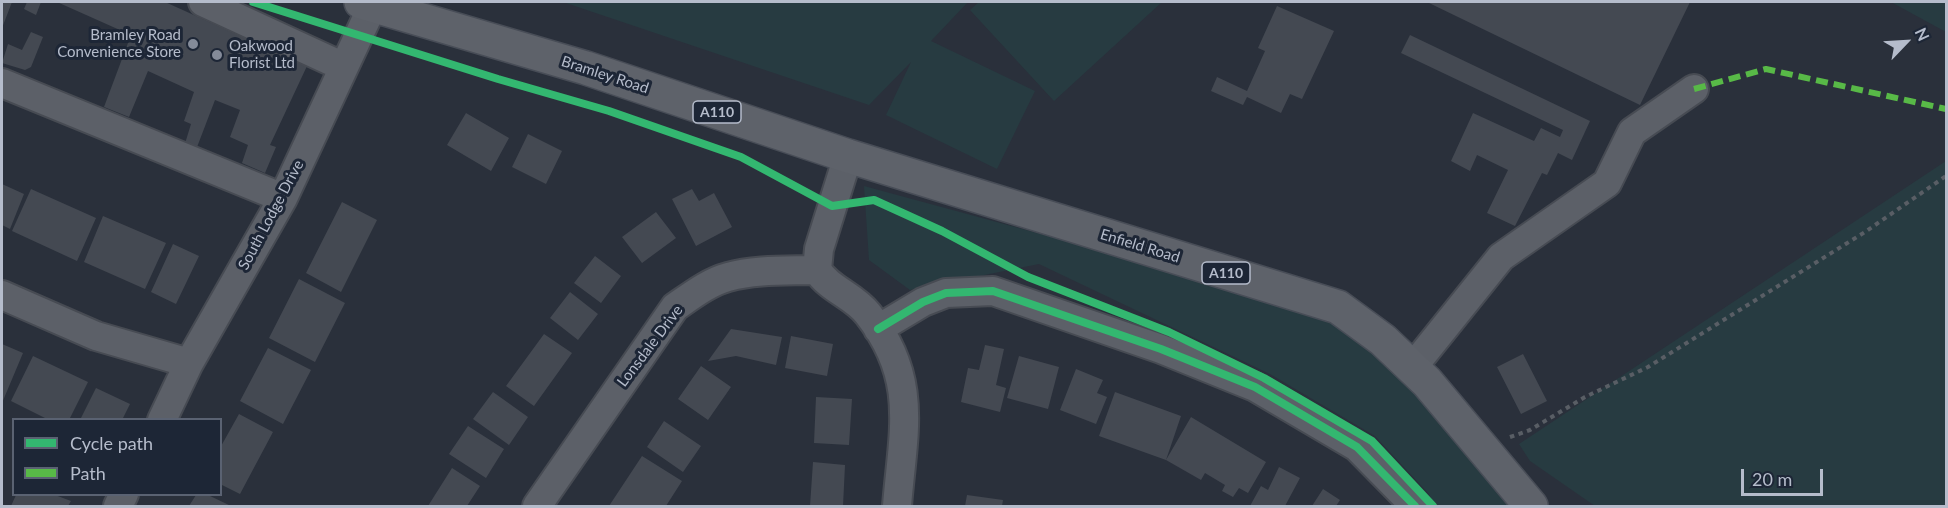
<!DOCTYPE html>
<html>
<head>
<meta charset="utf-8">
<style>
	body { margin:0 }
	#map { position:relative; width:1948px; height:508px; overflow:hidden; background:#2a303b; font-family:Lato,sans-serif }
	canvas { display:block }
	.frame { position:absolute; inset:0; border:3px solid #b5bccb; pointer-events:none }
	.legend { position:absolute; left:12px; top:418px; width:210px; height:78px; box-sizing:border-box; background:#1d2636; border:2px solid #5a6272; margin:0; padding:8px 10px; list-style:none; font-size:18px; color:#b5bccb }
	.legend li { display:flex; align-items:center; gap:12px; height:30px }
	.legend b { width:30px; border:2px solid #5a6272 }
	.north { position:absolute; left:1876px; top:12px; width:60px; height:60px; -webkit-text-stroke:4px #1d2636; paint-order:stroke; rotate:65deg; font-size:16px; font-weight:700; line-height:24px; text-align:center; color:#b5bccb }
	.north::after { content:''; display:block; margin:auto; width:21px; height:27px; background:#b5bccb; clip-path:polygon(50% 0,100% 100%,50% 72%,0 100%) }
	.scale { position:absolute; left:1741px; top:469px; width:82px; height:27px; box-sizing:border-box; border:3px solid #b5bccb; border-top:0; padding-left:8px; font-size:18px; line-height:21px; white-space:nowrap; color:#b5bccb; -webkit-text-stroke:4px #1d2636; paint-order:stroke }
</style>
</head>
<body>
<div id="map">
<canvas width="1948" height="508"></canvas>
<div class="frame"></div>
<ul class="legend">
<li><b style="height:8px;background:#33b770"></b>Cycle path</li>
<li><b style="height:8px;background:#58b947"></b>Path</li>
</ul>
<div class="north">N</div>
<div class="scale">20 m</div>
</div>
<script>
const ctx = document.querySelector('canvas').getContext('2d');
ctx.lineJoin = 'round';
function fillPath(path, color) {
  ctx.fillStyle = color;
  ctx.fill(path, 'evenodd');
}
function strokePath(path, color, width, dash) {
  ctx.strokeStyle = color;
  ctx.lineWidth = width;
  ctx.lineCap = dash ? 'butt' : 'round';
  ctx.setLineDash(dash || []);
  ctx.stroke(path);
}
function drawText(font, color, halo, rows, align = 'center') {
  ctx.font = font + ' Lato,sans-serif';
  ctx.lineWidth = 6;
  ctx.setLineDash([]);
  ctx.textBaseline = 'middle';
  ctx.strokeStyle = halo;
  ctx.fillStyle = color;
  for (const [text, x, y, turn = 0] of rows) {
    ctx.save();
    ctx.translate(x, y);
    ctx.rotate((+turn || 0) * Math.PI / 180);
    ctx.textAlign = isNaN(turn) ? turn : align;
    if (halo) ctx.strokeText(text, 0, 0);
    ctx.fillText(text, 0, 0);
    ctx.restore();
  }
}
const green = new Path2D(`
	M563,2H968L931,41L1035,91L997,169L886,115L911,62L869,105Z
	M979,2H1162L1054,101L970,10Z
	M1891,2H1946V32Z
	M1946,161V506H1595L1530,461L1519,444Z
	M864,186L1332,313L1373,342L1516,506H1435L1429,494L1375,436L1270,374L1039,264L910,290L869,260Z`);
const building = new Path2D(`
	M2,2H12L2,28Z
	M27,2H41L36,15L24,9Z
	M57,2H165L307,66L270,145L276,147L265,173L242,163L248,145L230,137L240,110L215,100L194,155L183,150L191,124L184,121L194,92L148,71L129,117L104,107L131,35Z
	M1427,2H1690L1640,105Z
	M1277,6L1334,31L1302,99L1290,94L1281,113L1247,97L1243,105L1211,91L1217,77L1247,91L1265,51L1258,48Z
	M31,32L43,37L31,67L25,70L2,63L8,44L22,50Z
	M1410,35L1590,121L1572,160L1558,153L1547,175L1542,173L1515,226L1487,213L1508,170L1477,155L1470,171L1451,161L1473,113L1534,141L1541,128L1560,137L1563,130L1401,53Z
	M466,113L509,138L491,171L447,145Z
	M528,134L562,151L546,184L512,167Z
	M2,184L24,194L10,229L2,225Z
	M31,189L96,218L77,261L12,231Z
	M692,189L699,201L714,193L732,227L696,246L672,199Z
	M342,202L377,220L341,292L306,273Z
	M656,212L676,238L642,263L622,237Z
	M103,216L166,243L145,289L84,262Z
	M173,244L199,256L176,304L151,292Z
	M595,256L621,276L601,303L574,283Z
	M299,279L345,303L315,362L269,338Z
	M570,292L598,314L578,340L550,318Z
	M731,329L782,337L776,365L736,356L708,361Z
	M544,334L572,353L534,406L506,386Z
	M791,336L833,344L827,376L785,368Z
	M2,344L23,353L2,403Z
	M985,345L1004,349L996,385L1006,388L1000,412L961,402L968,368L979,370Z
	M268,348L311,370L283,424L240,401Z
	M1523,354L1547,401L1521,414L1497,367Z
	M33,356L88,382L69,420H49L11,401Z
	M1019,356L1059,367L1048,409L1007,398Z
	M701,366L731,387L708,420L678,399Z
	M1076,369L1103,380L1097,393L1107,397L1096,424L1060,410Z
	M96,388L130,404L122,420H80Z
	M493,392L528,417L509,445L473,419Z
	M1115,392L1181,416L1166,460L1099,436Z
	M816,397L852,399L849,445L814,443Z
	M239,414L273,432L240,494L220,484V448Z
	M1191,417L1266,462L1248,493L1239,488L1233,497L1222,491L1225,485L1205,473L1201,480L1166,460Z
	M664,421L701,446L683,472L647,447Z
	M468,426L504,449L486,478L449,454Z
	M642,456L682,481L666,506H609Z
	M813,462L845,465L843,506H810Z
	M1279,467L1300,478L1285,506H1250L1261,486L1268,490Z
	M452,468L480,486L467,506H428Z
	M1323,489L1340,500L1336,506H1312Z
	M16,495H55L71,501L68,506H11Z
	M196,495H208L231,506H189Z
	M967,495L1003,500L1002,506H965Z`);
const path = new Path2D(`
	M1510,437L1530,430L1585,397L1648,367L1865,232L1946,176`);
const minor = new Path2D(`
	M203,2L344,67
	M2,83L283,198
	M848,156L819,249L817,270C830,290 853,295 868,314C919,379 903,431 897,506
	M2,295L96,336L189,363
	M878,329L923,302L946,293L993,291L1161,349L1255,387L1357,447L1415,506
	M1412,368L1501,257L1607,183L1632,132L1694,89
	M162,420L189,363L283,198L372,7
	M118,506L124,494
	M537,506L675,307C691,296 709,282 728,277C756,269 788,271 817,270`);
const major = new Path2D(`
	M361,2L586,68L848,156L1338,307L1383,340L1427,382L1531,506`);
const quiet = new Path2D(`
	M1694,89L1766,69L1946,109`);
const cycleway = new Path2D(`
	M253,2L498,79L609,111L741,157L832,206L874,200L942,231L1028,277L1169,332L1264,378L1372,441L1433,506
	M878,329L923,302L946,293L993,291L1161,349L1255,387L1357,447L1415,506`);
const markers = [
	[193,44,6,"#848b99"],
	[217,55,6,"#848b99"]
];
const shields = [
	[717,112,48],
	[1226,273,48]
];
const shieldNames = [
	["A110",717,112],
	["A110",1226,273]
];
const poiNames = [
	["Bramley Road",181,35],
	["Convenience Store",181,52],
	["Oakwood",229,46,"left"],
	["Florist Ltd",229,63,"left"]
];
const streetNames = [
	["Bramley Road",605,75,18],
	["South Lodge Drive",271,215,-62],
	["Enfield Road",1140,246,17],
	["Lonsdale Drive",650,346,-53]
];
fillPath(green, '#273b41');
fillPath(building, '#444952');
strokePath(minor, '#474b53', 32);
strokePath(major, '#484d57', 36);
strokePath(path, '#595e65', 4, [4.5, 4.5]);
strokePath(minor, '#5c6068', 28);
strokePath(major, '#5e626a', 33);
strokePath(quiet, '#58b947', 6, [12, 6]);
strokePath(cycleway, '#33b770', 8);
for (const [x, y, r, color] of markers) {
  const dot = new Path2D();
  dot.arc(x, y, r, 0, 2 * Math.PI);
  ctx.fillStyle = color;
  ctx.fill(dot);
  strokePath(dot, '#1d2636', 2);
}
for (const [x, y, w] of shields) {
  const box = new Path2D();
  box.roundRect(x - w / 2, y - 11, w, 22, 4.5);
  ctx.fillStyle = '#1d2636';
  ctx.fill(box);
  strokePath(box, '#b5bccb', 1.5);
}
drawText('bold 14px', '#b5bccb', null, shieldNames);
drawText('15px', '#b5bccb', '#1d2636', poiNames, 'right');
drawText('15px', '#b5bccb', '#1d2636', streetNames);
</script>
</body>
</html>
